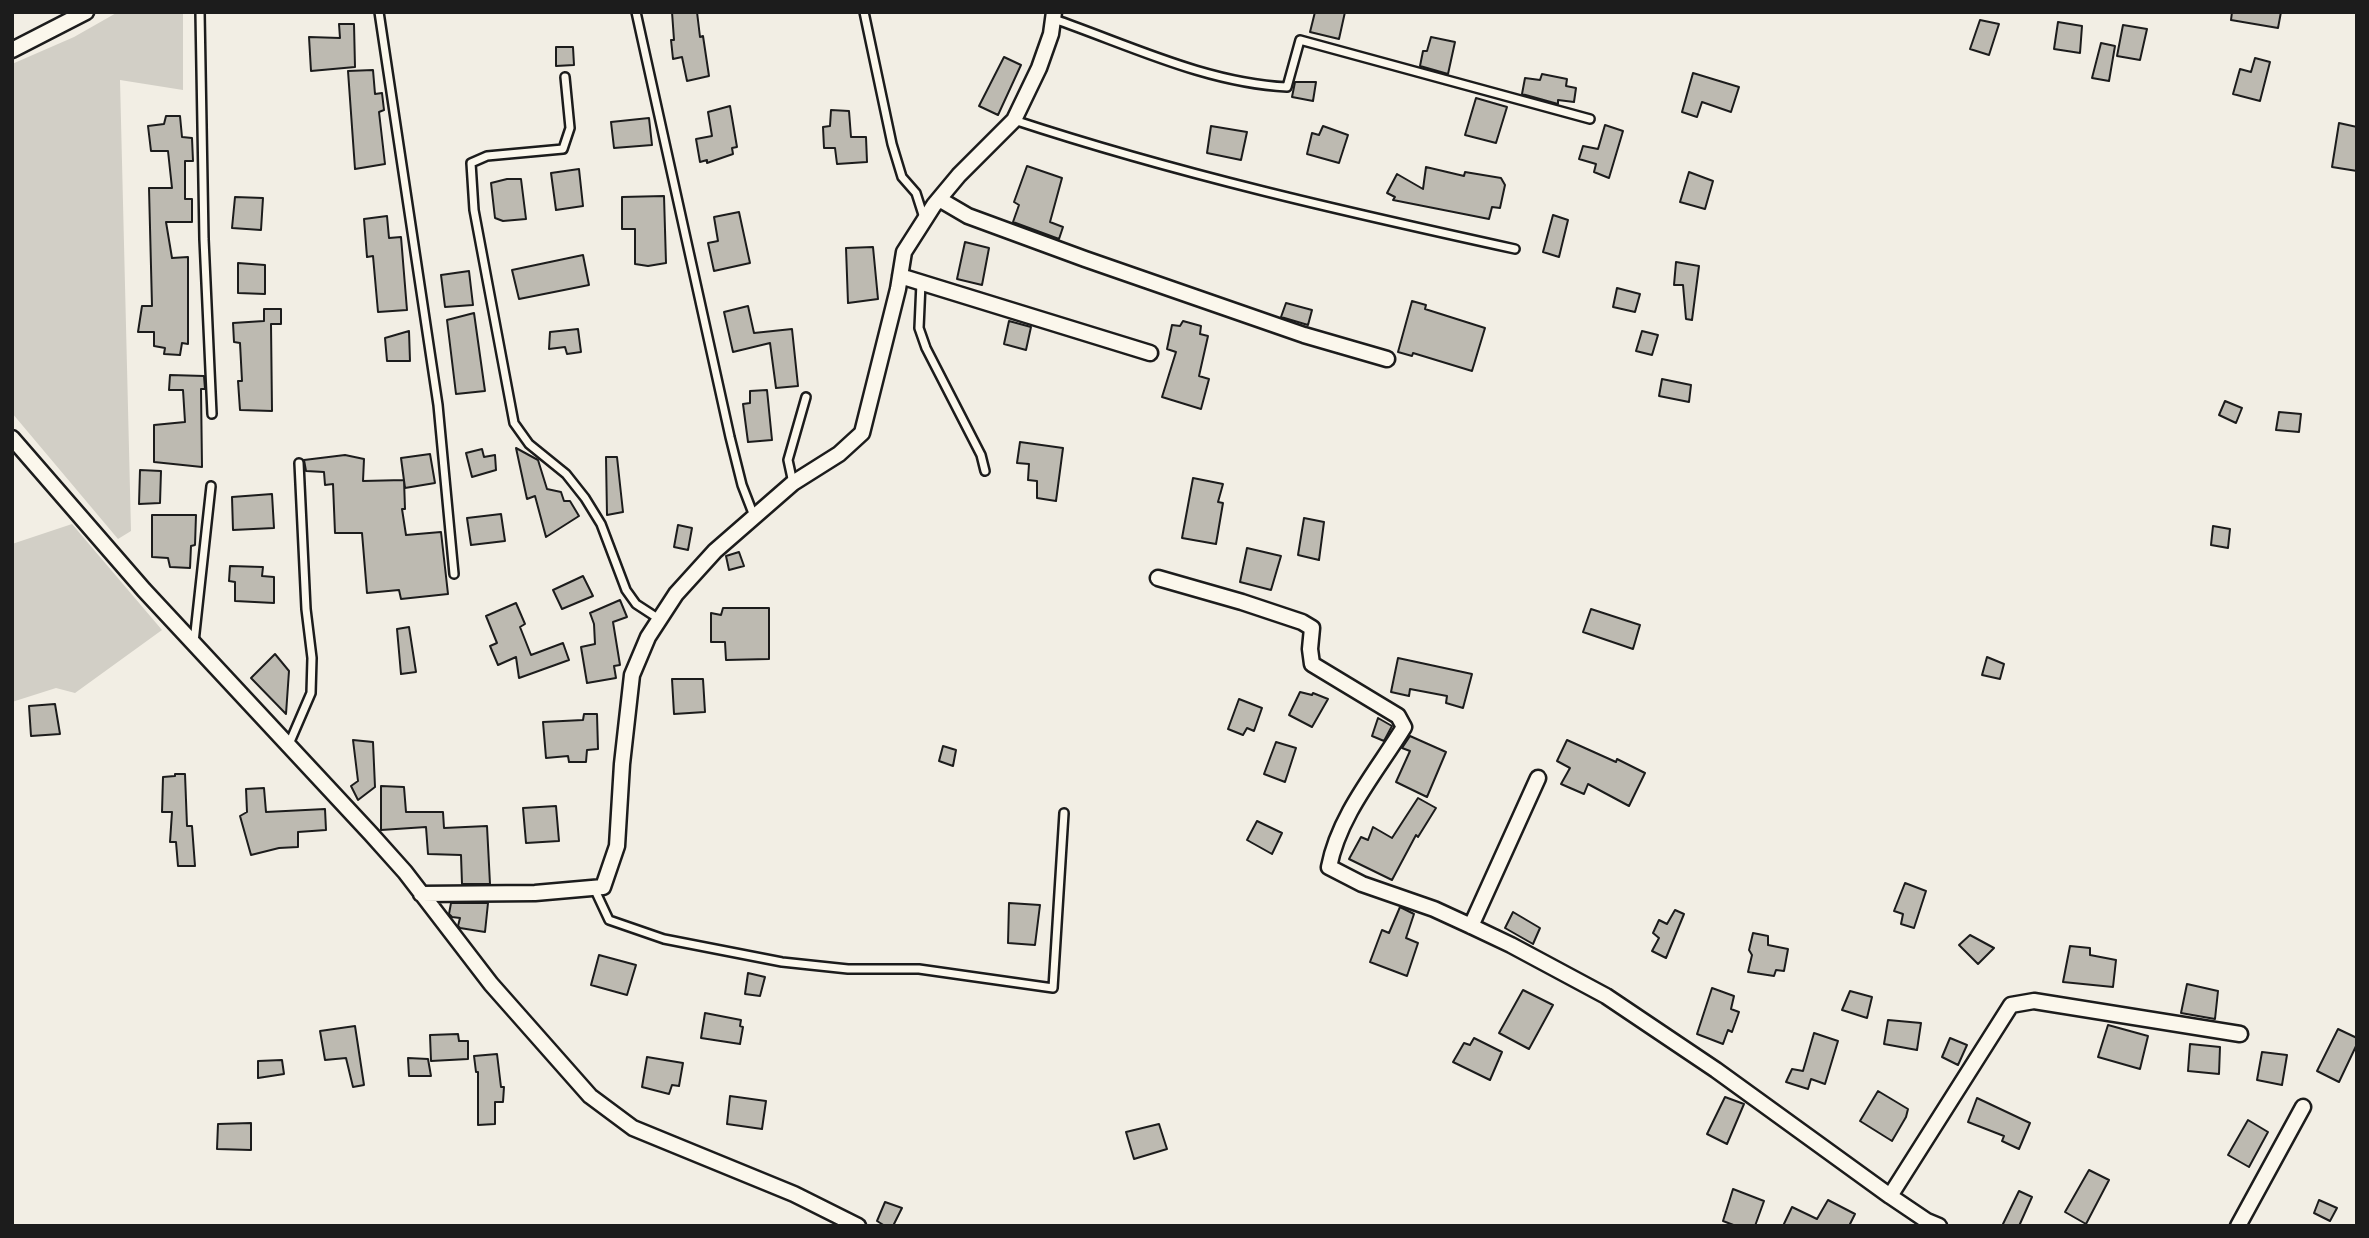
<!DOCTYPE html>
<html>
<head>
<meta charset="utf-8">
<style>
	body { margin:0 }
	#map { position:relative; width:2369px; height:1238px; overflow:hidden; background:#f2eee4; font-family:Mali,sans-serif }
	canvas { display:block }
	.frame { position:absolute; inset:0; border:14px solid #1c1c1c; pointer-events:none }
</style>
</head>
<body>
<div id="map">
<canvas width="2369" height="1238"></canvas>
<div class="frame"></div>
</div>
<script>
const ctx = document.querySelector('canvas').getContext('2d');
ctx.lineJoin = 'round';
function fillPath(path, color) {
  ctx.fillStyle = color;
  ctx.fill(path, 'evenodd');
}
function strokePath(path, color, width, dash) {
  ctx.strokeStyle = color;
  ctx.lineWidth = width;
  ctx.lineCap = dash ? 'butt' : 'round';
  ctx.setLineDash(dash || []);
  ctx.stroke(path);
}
const green = new Path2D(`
	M118,12H183V90L120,80L131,531L118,539L12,413V64L74,37Z
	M72,524L162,630L75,693L56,688L12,702V544Z`);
const building = new Path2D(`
	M672,12H697L700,37L703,36L709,76L687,81L682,57L673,59L671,40H674Z
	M1315,12H1345L1339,39L1310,32Z
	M2232,12H2281L2278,28L2231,20Z
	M1980,20L1999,24L1989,55L1970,49Z
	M2058,22L2082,26L2080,53L2054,49Z
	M339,24H354L355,67L311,71L309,37L340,38Z
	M2123,25L2147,29L2140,60L2117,56Z
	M1431,37L1455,42L1448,74L1420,66L1423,51H1427Z
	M2101,43L2115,46L2109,81L2092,78Z
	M556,47H573L574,65L556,66Z
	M1004,57L1021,65L998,115L979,106Z
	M2255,58L2270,62L2260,101L2233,94L2240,69L2251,72Z
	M373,70L375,94L382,93L384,110L379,112L385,164L355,169L348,71Z
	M1693,73L1739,87L1731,112L1702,102L1697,117L1682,112Z
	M1542,74L1567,79L1566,86L1576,88L1574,102L1558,100V104L1522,94L1525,78L1540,80Z
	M1295,82H1316L1313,101L1292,97Z
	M1476,98L1507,107L1496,143L1465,135Z
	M730,106L737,147L732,148L733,154L707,163V160L700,162L696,139L712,136L708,112Z
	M831,110L849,111L851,137H866L867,162L837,164L835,148H824L823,127L830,126Z
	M166,116H180L182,137L192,138L193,161H185V199H192V222H166L172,258L188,257V344L182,343L180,355L164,354L165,348L154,346V332H138L142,306H152L149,188H172L168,151H151L148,126L164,124Z
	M649,118L652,145L614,148L611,122Z
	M2339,123L2357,127V171L2332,167Z
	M1605,125L1623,131L1609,178L1594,172L1596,164L1579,159L1583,146L1598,149Z
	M1211,126L1247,132L1241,160L1207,153Z
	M1323,126L1348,135L1339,163L1307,154L1312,133L1319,135Z
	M1027,166L1062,178L1050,222L1063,227L1059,239L1013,222L1019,205L1014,202Z
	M1426,167L1464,176L1465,172L1501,178L1505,185L1500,208L1492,207L1489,219L1393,200L1395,197L1387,193L1397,174L1423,189Z
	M579,169L583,206L556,210L551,173Z
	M1689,172L1713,181L1705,209L1680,202Z
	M507,179H521L526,219L503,221L495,218L491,183Z
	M664,196L666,263L648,266L635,264V229H622V197Z
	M235,197L263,198L261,230L232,228Z
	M739,212L750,263L714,271L708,243L718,241L714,217Z
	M1553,215L1568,220L1559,257L1543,252Z
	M387,216L389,238L401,237L407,310L378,312L373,256L367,257L364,219Z
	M965,242L989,248L982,285L957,279Z
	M873,247L878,299L848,303L846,248Z
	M583,255L589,285L519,299L512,270Z
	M1676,262L1699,266L1692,320L1686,319L1683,285H1674Z
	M238,263L265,265V294L238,293Z
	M469,271L473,305L445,307L441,275Z
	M1617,288L1640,294L1635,312L1613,307Z
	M1412,301L1426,305L1425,309L1485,328L1472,371L1413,353L1412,356L1398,352Z
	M1286,303L1312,310L1308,325L1281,317Z
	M748,306L754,333L792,329L798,386L776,388L770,343L733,352L724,312Z
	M264,309H281V324H271L272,411L240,410L238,381H242L240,343L234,342L233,323L264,321Z
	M474,313L485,391L456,394L447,320Z
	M1009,321L1031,327L1026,350L1004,344Z
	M1183,321L1201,326L1200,334L1208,336L1199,376L1209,379L1201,409L1162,397L1176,352L1167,349L1172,325L1180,326Z
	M578,329L581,352L567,354L565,347L549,349L550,332Z
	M409,331L410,361H387L385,338Z
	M1642,331L1658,335L1652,355L1636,351Z
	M170,375L204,376L205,389H201L202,467L154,462V425L185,422L183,390H169Z
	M1662,379L1691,385L1689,402L1659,396Z
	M767,390L772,440L748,442L743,404L750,403V391Z
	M2225,401L2242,408L2236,423L2219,415Z
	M2279,412L2301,414L2299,432L2276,430Z
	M1020,442L1063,448L1056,501L1037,498V481L1028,480L1029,464L1017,463Z
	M516,448L538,460L547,489L561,492L564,501H570L579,516L546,537L535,496L527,499Z
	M482,449L484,457L495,455L496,470L472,477L466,453Z
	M430,454L435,483L405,488L401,458Z
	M345,455L364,459L363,481L404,480L405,509H402L406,535L441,532L448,594L401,599L399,590L367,593L362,533H335L333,484L325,485L324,472L306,471L304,460Z
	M606,457H617L623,512L607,515Z
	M140,470L161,471L160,503L139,504Z
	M1193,478L1223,484L1218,502L1223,503L1216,544L1182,538Z
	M272,494L274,528L233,530L232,497Z
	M501,514L505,541L471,545L467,518Z
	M152,515H196L195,545L191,546L190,568L170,567L168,558L152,557Z
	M1304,518L1324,522L1319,560L1298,555Z
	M678,525L692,528L688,550L674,547Z
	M2213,526L2230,529L2228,548L2211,545Z
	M1247,548L1281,556L1271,590L1240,582Z
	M739,552L744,566L729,570L726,556Z
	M230,566L263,567L262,576L274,577V603L235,601V582L229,581Z
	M583,576L593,596L562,609L553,590Z
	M620,600L627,617L613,622L620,665L614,666L616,678L587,683L581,647L595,644L594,624L590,613Z
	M516,603L525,624L520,627L531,655L563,643L569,660L519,678L516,657L498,665L490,646L497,643L486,616Z
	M723,608H769V659L726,660L725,642H711V613L721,615Z
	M1591,609L1640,625L1633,649L1583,632Z
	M409,627L416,672L401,674L397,629Z
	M275,654L289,671L286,714L251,678Z
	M1987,657L2004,664L2000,679L1982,675Z
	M1398,658L1472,674L1463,708L1446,703L1447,696L1410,689L1409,696L1391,692Z
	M672,679H703L705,712L674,714Z
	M1300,692L1312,695L1313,693L1328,699L1312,727L1289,715Z
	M1239,699L1262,708L1254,731L1247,728L1243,735L1228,729Z
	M55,704L60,734L31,736L29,706Z
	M584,714H597L598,749L587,750L586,762H569L568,756L546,758L543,722L583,720Z
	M1378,718L1392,726L1384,741L1372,736Z
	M1410,736L1446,752L1427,797L1396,782L1410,751L1402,748Z
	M353,740L373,742L375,787L358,800L351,786L358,781Z
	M1567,740L1616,762L1617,759L1645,773L1629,806L1588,784L1584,794L1561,784L1570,768L1557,761Z
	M1276,742L1296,748L1285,782L1264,774Z
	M943,746L956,750L953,766L939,761Z
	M175,774H185L187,826H192L195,866H178L176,842H170L172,812H162L163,777L175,776Z
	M381,786L404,787L406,812H443L444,828L487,826L490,884H462L461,855L428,854L426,827L381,830Z
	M264,788L266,812L325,809L326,830L298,832V847L279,848L251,855L240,816L247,812L246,789Z
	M1418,798L1436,808L1418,837L1416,835L1392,880L1349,859L1361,837L1368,840L1373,827L1392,838Z
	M556,806L559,841L526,843L523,808Z
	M1257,821L1282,833L1272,854L1247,840Z
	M1905,883L1926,891L1914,928L1901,924L1903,914L1894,911Z
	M451,903H488L485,932L460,928L458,926L460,918L452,917L449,914Z
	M1009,903L1040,905L1035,945L1008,943Z
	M1400,907L1414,914L1406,938L1418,943L1407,976L1370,962L1382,930L1389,933Z
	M1675,910L1684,914L1666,958L1652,951L1659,938L1653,933L1659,920L1667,924Z
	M1513,912L1540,928L1533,944L1505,928Z
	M1753,933L1768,936V945L1788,949L1784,971L1776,970L1774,976L1748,972L1752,955L1749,950Z
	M1970,935L1994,948L1978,964L1959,945Z
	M2070,946L2090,948V955L2116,960L2113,987L2063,982Z
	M599,955L636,965L627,995L591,985Z
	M748,973L765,977L760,996L745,994Z
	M2187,984L2218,991L2215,1019L2181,1013Z
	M1712,988L1734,996L1731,1009L1739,1012L1732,1032L1728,1030L1723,1044L1697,1034Z
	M1523,990L1553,1005L1529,1049L1499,1033Z
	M1850,991L1872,997L1867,1018L1842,1010Z
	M705,1013L741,1020L740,1026L743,1027L740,1044L701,1038Z
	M1888,1020L1921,1023L1917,1050L1884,1044Z
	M2108,1025L2148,1036L2140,1069L2098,1057Z
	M355,1026L364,1085L353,1087L346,1058L325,1060L320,1031Z
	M2338,1029L2357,1038V1044L2339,1082L2317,1071Z
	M1814,1033L1838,1041L1825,1084L1811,1079L1808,1089L1786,1082L1792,1069L1803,1071Z
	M458,1034L459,1041H468V1059L431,1061L430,1035Z
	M1474,1038L1502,1052L1490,1080L1453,1062L1464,1043L1470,1045Z
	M1950,1038L1967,1045L1958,1065L1942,1057Z
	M2190,1044L2220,1047L2219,1074L2188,1071Z
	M2262,1052L2287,1055L2282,1085L2257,1080Z
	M497,1054L501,1087H504L503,1102H495V1124L478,1125V1072H476L474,1056Z
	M647,1057L683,1063L679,1086L672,1085L669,1094L642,1087Z
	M408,1058L428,1059L431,1076H409Z
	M282,1060L284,1074L258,1078V1061Z
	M1878,1091L1908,1109L1906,1117L1892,1141L1860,1121Z
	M730,1096L766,1101L762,1129L727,1124Z
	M1725,1097L1744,1104L1727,1144L1707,1134Z
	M1977,1098L2030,1123L2019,1149L2002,1141L2004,1136L1968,1122Z
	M2248,1120L2268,1132L2249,1167L2228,1155Z
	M251,1123V1150L217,1149L218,1124Z
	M1159,1124L1167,1149L1134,1159L1126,1132Z
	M2089,1170L2109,1180L2086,1224L2065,1212Z
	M1733,1189L1764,1201L1755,1226H1736L1723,1221Z
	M2019,1191L2032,1197L2019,1226H2002Z
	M1828,1200L1855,1214L1849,1226H1783L1792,1207L1817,1219Z
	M2319,1200L2337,1208L2330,1221L2314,1213Z
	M885,1202L902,1208L893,1226H885L877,1221Z`);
const lane = new Path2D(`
	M200,12L204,239L212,414
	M379,12L438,405L454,574
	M636,12L730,437L742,485L754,516
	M864,12L892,144L902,177L916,193L924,218
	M1054,19C1129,45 1206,83 1287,87L1300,40L1590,119
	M565,77L570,128L563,149L487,156L471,163L474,210L514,423L529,444L566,474L585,498L601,524L626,590L636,604L659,619
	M1014,120C1178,174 1346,212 1515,249
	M921,283L919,328L926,348L981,455L985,471
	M793,483L788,460L806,397
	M194,642L211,486
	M289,744L311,693L312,658L306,609L299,463
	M594,888L609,920L664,939L782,962L848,969H919L1053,988L1064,813`);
const street = new Path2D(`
	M12,50L86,12
	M939,199L968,216L1085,259L1304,335L1387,359
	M900,276L1150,353
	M12,438L144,590L371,834L405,872L491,984L590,1096L633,1128L794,1194L858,1226
	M1158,578L1242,602L1302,622L1312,628L1310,649L1312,664L1398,716L1404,727C1377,771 1339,815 1329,867L1362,884L1434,909L1471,926L1511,945L1606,996L1716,1070L1890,1196L1927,1221L1939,1226
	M421,894L535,893L603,887L617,846L622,764L632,675L648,637L676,594L715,551L793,483L839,454L862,433L898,289L904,252L934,205L959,175L1014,120L1039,68L1051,34L1054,12
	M1471,926L1538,778
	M1890,1196L2011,1005L2034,1001L2240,1034
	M2238,1226L2303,1107`);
fillPath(green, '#d2cfc6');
fillPath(building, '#bdbab1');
strokePath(building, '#1c1c1c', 2);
strokePath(lane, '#1c1c1c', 12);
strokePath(street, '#1c1c1c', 19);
strokePath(lane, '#fbf7ec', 7);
strokePath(street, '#fbf7ec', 14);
</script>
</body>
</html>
